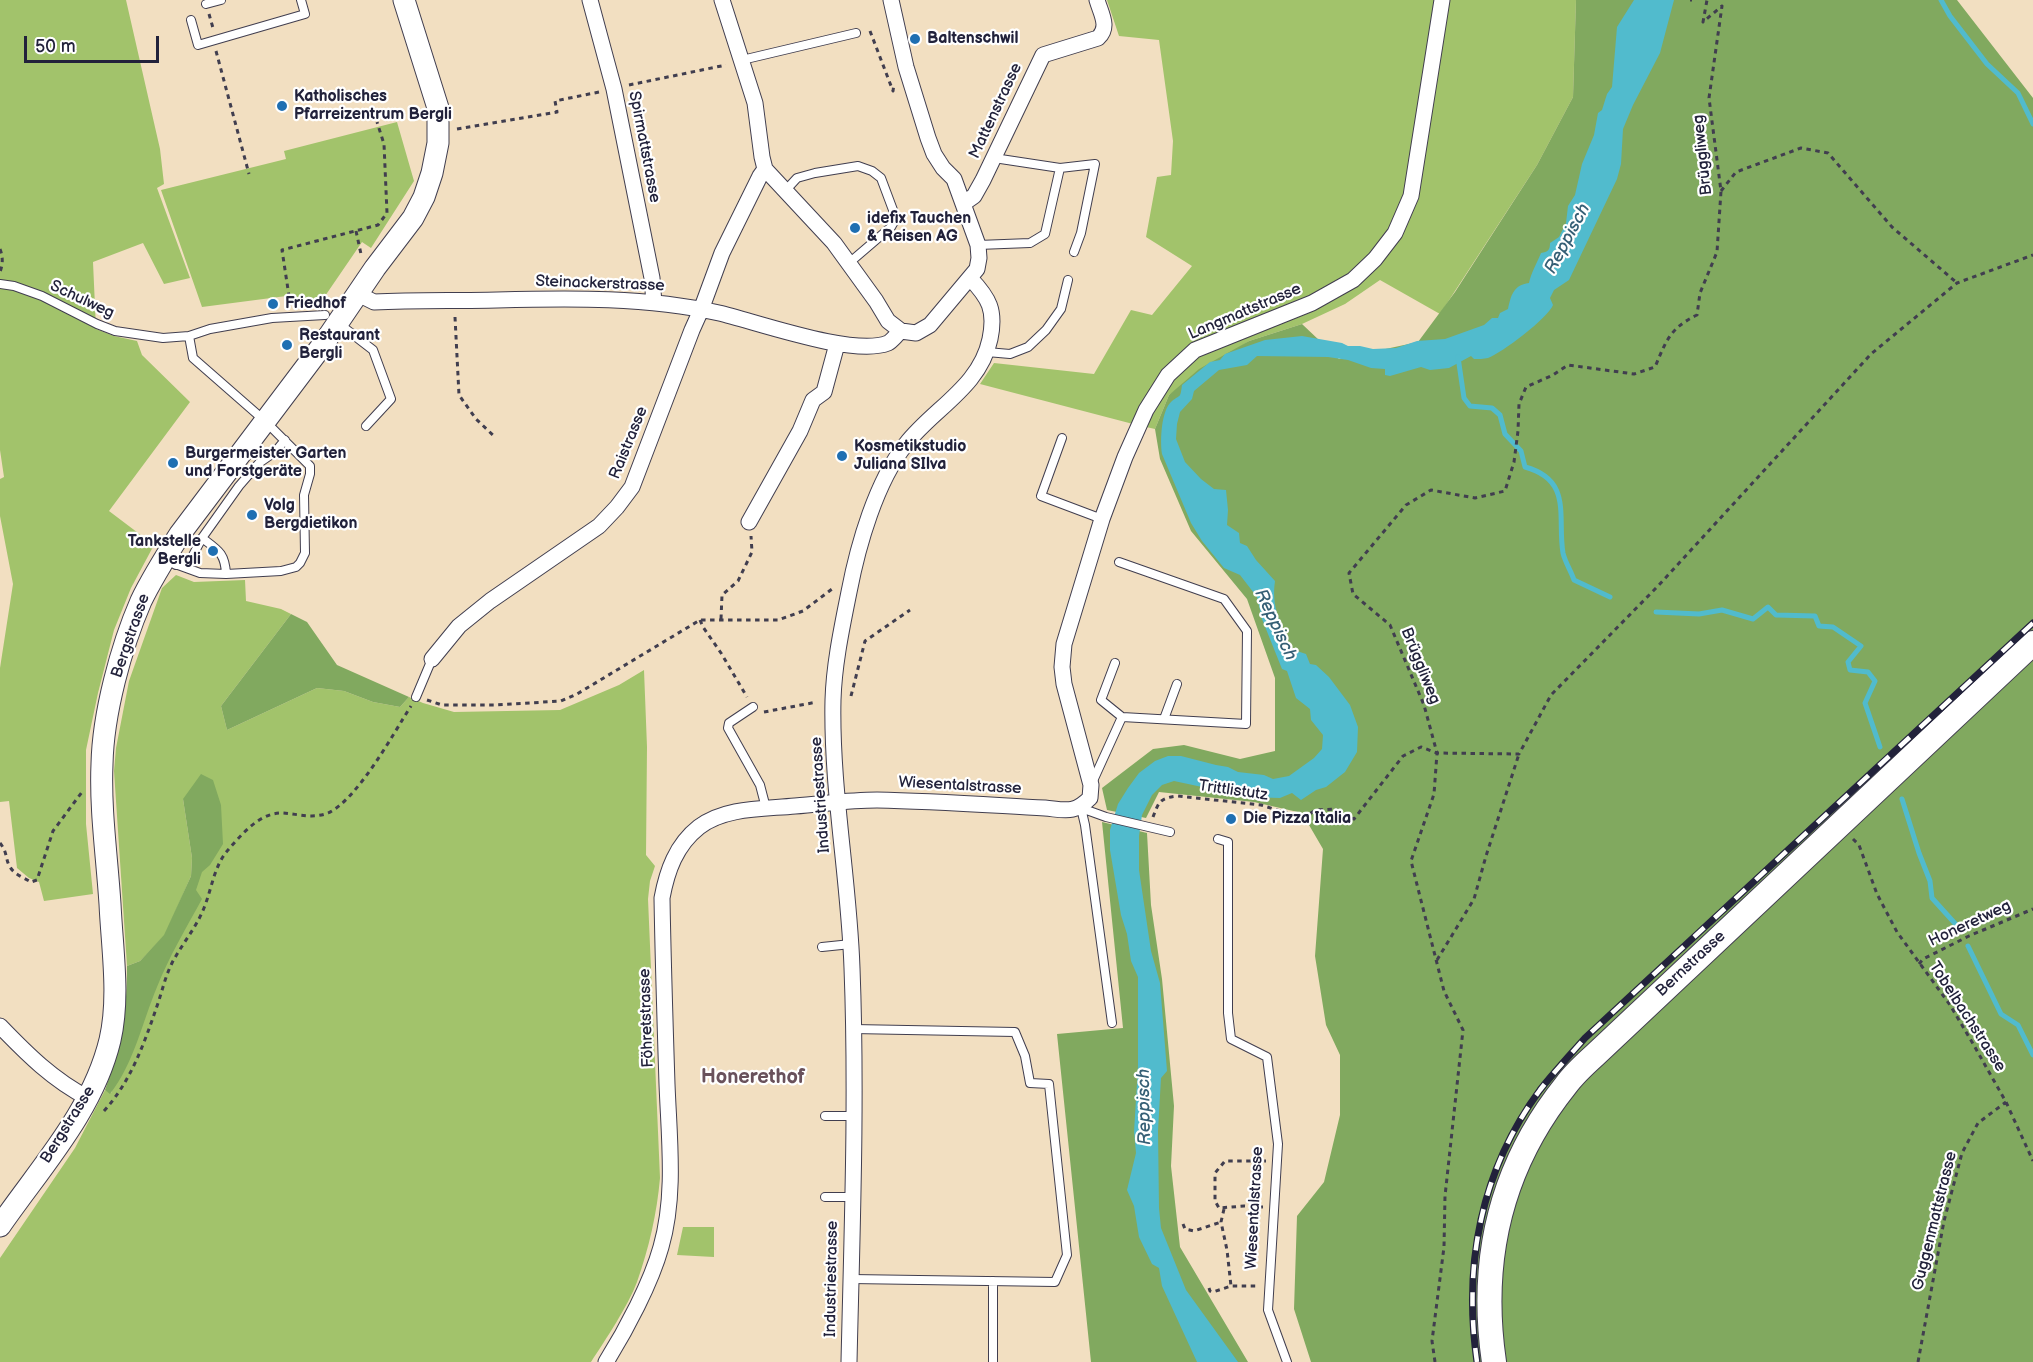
<!DOCTYPE html>
<html>
<head>
<meta charset="utf-8">
<style>
	body { margin:0 }
	#map { position:relative; width:2033px; height:1362px; overflow:hidden; background:#f2dfc1; font-family:"Balsamiq Sans",sans-serif }
	canvas { display:block }
	.scale { position:absolute; left:24px; top:36px; width:135px; height:27px; box-sizing:border-box; border:3px solid #22223b; border-top:0; padding-left:8px; font-size:18px; line-height:21px; white-space:nowrap; color:#22223b; -webkit-text-stroke:4px #fff; paint-order:stroke }
</style>
</head>
<body>
<div id="map">
<canvas width="2033" height="1362"></canvas>
<div class="scale">50 m</div>
</div>
<script>
const ctx = document.querySelector('canvas').getContext('2d');
ctx.lineJoin = 'round';
function fillPath(path, color) {
  ctx.fillStyle = color;
  ctx.fill(path, 'evenodd');
}
function strokePath(path, color, width, dash) {
  ctx.strokeStyle = color;
  ctx.lineWidth = width;
  ctx.lineCap = dash ? 'butt' : 'round';
  ctx.setLineDash(dash || []);
  ctx.stroke(path);
}
function drawText(font, color, halo, rows, align = 'center') {
  ctx.font = font + ' "Balsamiq Sans",sans-serif';
  ctx.lineWidth = 4.5;
  ctx.setLineDash([]);
  ctx.textBaseline = 'middle';
  ctx.strokeStyle = halo;
  ctx.fillStyle = color;
  for (const [text, x, y, turn = 0] of rows) {
    ctx.save();
    ctx.translate(x, y);
    ctx.rotate((+turn || 0) * Math.PI / 180);
    ctx.textAlign = isNaN(turn) ? turn : align;
    if (halo) ctx.strokeText(text, 0, 0);
    ctx.fillText(text, 0, 0);
    ctx.restore();
  }
}
const green = new Path2D(`
	M0,0H126L160,149L164,184L157,188L190,278L164,284L143,243L93,262L96,329L114,336L137,341L142,355L190,402L109,511L154,545L131,588L114,630L98,693L86,750V824L93,894L44,901L39,882L29,878L17,868L9,801L0,802V668L13,584L0,516V479L4,477L0,450Z
	M1107,0H1576L1573,97L1537,165L1440,314L1380,280L1345,304L1302,324L1249,341L1169,395L1155,429L1133,424L980,384L994,363L1094,374L1131,310L1152,315L1192,266L1146,237L1157,177L1171,175L1173,141L1159,40L1119,36Z
	M397,122L414,181L371,248L362,242L323,299L297,306L294,295L202,307L161,190L286,159L284,151Z
	M176,575L194,582L245,580L246,601L281,609L291,614L221,706L227,730L317,688L344,691L373,702L400,707L409,697L423,703L454,712L560,710L619,685L644,670L647,747L646,855L655,866L650,881L648,899L660,1178C657,1213 649,1248 637,1282C628,1306 606,1339 591,1362H0V1258L75,1148L105,1090L111,1093L221,805L183,799L192,858L191,876L165,935L140,961L127,966L114,771L116,748L129,681L162,588Z
	M683,1227H714V1257L677,1255Z`);
const forest = new Path2D(`
	M1576,0H1957L2033,98V1362H1311L1294,1309L1297,1216L1324,1182L1340,1115V1055L1326,1025L1315,956L1323,849L1302,813L1254,802L1159,792L1146,818L1107,810L1102,788L1153,749L1184,745L1240,759L1275,751V678L1247,599L1191,531L1160,459L1155,429L1169,395L1199,369L1249,341L1302,324L1339,359L1418,342L1455,292L1537,165L1573,97Z
	M291,614L307,622L337,665L409,697L400,707L373,702L344,691L317,688L227,730L221,706Z
	M201,774L213,780L221,805L223,844L210,865L202,872L196,890L202,899C186,928 169,957 157,987C142,1023 134,1063 110,1094L105,1090C121,1046 127,1014 127,966L140,961L164,935L191,876L192,858L183,799Z
	M1102,822L1147,833L1151,905L1162,979L1174,1106L1171,1166L1180,1247L1248,1362H1091L1057,1034L1123,1028Z`);
const water = new Path2D(`
	M1634,0H1674L1660,53L1633,105L1623,129L1621,164L1617,179L1569,280L1554,290L1550,298L1553,305C1548,318 1502,353 1488,358C1484,359 1478,359 1474,359L1471,356L1449,368L1430,370L1421,367L1390,376L1385,375V369L1371,368L1348,360L1328,357L1257,356L1247,365L1219,370L1194,391L1192,399L1180,412L1177,424L1176,439L1185,462L1201,479L1214,489L1226,490L1228,510L1227,525L1239,533L1240,543L1247,546L1256,560L1275,581C1271,608 1281,624 1291,649L1306,654L1310,664L1316,665L1329,677L1350,705L1358,727L1357,752L1345,772L1326,787L1316,790L1301,800L1292,793L1280,798L1249,797L1174,781L1162,785L1152,795L1142,815L1139,836V870L1151,951L1160,983L1167,1071L1161,1078L1158,1131L1159,1208L1161,1228L1186,1290L1238,1362H1197L1162,1286L1159,1268L1152,1264L1139,1237L1134,1206L1127,1190L1136,1153L1134,1132L1138,1067V977L1131,961L1127,934L1121,915L1110,850V830L1118,804L1128,788L1139,773L1155,761L1168,756H1181L1216,765L1228,767L1238,772L1264,775L1273,779L1289,776L1314,758L1322,749L1323,735L1311,720L1310,709L1296,698L1287,671L1282,669L1262,619L1257,597L1240,575L1224,568L1202,541L1191,523L1162,454C1160,441 1161,410 1172,401C1181,394 1180,399 1182,385L1210,362L1220,360L1225,354L1265,340L1302,336L1342,343L1348,346H1360L1373,349L1396,348L1417,341L1445,339L1484,325L1492,318H1498L1500,313L1508,309C1511,296 1513,285 1529,283C1531,273 1537,263 1541,253C1548,252 1550,250 1550,243L1559,237L1566,223L1568,206L1575,195L1582,164L1594,135L1598,113L1602,110L1607,94L1612,87L1617,27Z`);
const stream = new Path2D(`
	M1941,0L1950,16L1987,64L2018,93L2033,124
	M1458,357L1464,398L1470,406L1492,408L1500,415L1505,434L1521,451L1525,467C1573,480 1557,517 1563,553C1565,562 1571,571 1574,580L1610,597
	M1656,612L1699,614L1722,610L1753,619L1768,607L1776,615L1815,616L1819,626L1833,627L1861,646L1848,662L1850,670L1868,672L1875,681L1865,703L1880,747
	M1902,799L1919,853L1930,881L1932,898L1960,929
	M1968,946L2001,1014L2018,1025L2033,1055`);
const path = new Path2D(`
	M1690,0H1692
	M209,14L213,28
	M870,31L893,91L894,84
	M216,51L249,174
	M629,85L726,65
	M457,129L557,112L555,101L599,92
	M1721,191L1736,172L1801,148L1828,153L1892,227L1957,283
	M356,231L361,254
	M0,249C3,257 3,264 0,272
	M289,306V296L282,250L378,225L387,213L384,144L377,122
	M455,317L459,395L476,419L495,437
	M721,619L722,595L738,581L752,552L751,536
	M700,620L703,627L721,653L747,697
	M851,696L865,641L910,610
	M427,700L442,705H496L561,701L577,694L700,620H778L803,611L832,589
	M764,712L817,702
	M1153,817C1159,801 1160,798 1178,796L1261,805L1293,815L1306,816L1316,810L1335,809L1346,817L1354,819L1403,756L1421,747L1437,753L1519,754L1551,695L1658,586L1871,354L1957,283L2033,255
	M1853,839L1859,845L1877,894L1897,932L1950,1005L1972,1042L2006,1102L2033,1161
	M0,843C8,853 5,859 10,867C14,874 24,878 31,882L37,880L53,831L82,792
	M1437,960L1474,899L1486,856L1519,754
	M1919,964L1923,959L1969,936L2033,909
	M104,1111C131,1081 144,1044 157,1006C162,992 165,977 172,963C182,944 196,928 204,908C212,888 214,866 228,850C242,834 260,812 283,813C298,814 313,819 328,813C358,799 393,734 411,706
	M1263,1207L1244,1206L1219,1208L1215,1201V1173L1225,1161H1266
	M1224,1209L1221,1222L1227,1250L1231,1286
	M1183,1224L1185,1229L1194,1231L1221,1222
	M1209,1288L1210,1291L1213,1292L1231,1286H1258
	M1435,1362L1432,1341L1444,1247L1445,1196L1463,1030L1444,991L1411,861L1434,794L1437,753L1424,705L1390,625L1353,594L1349,573L1406,505L1431,490L1475,498L1505,491L1514,462L1518,431L1519,404L1526,387L1553,375L1568,365L1634,374L1655,367C1666,341 1670,328 1697,315L1700,293L1717,252L1721,191L1709,98L1722,6L1703,22L1707,0
	M1918,1362L1944,1221L1962,1153L1978,1123L2006,1102`);
const lane = new Path2D(`
	M206,4L221,0
	M191,20L198,45L305,14L301,0
	M742,60L856,33
	M994,158L1060,168L1095,164L1081,233L1074,252
	M785,191L797,178L815,173L858,166L872,171L881,178L896,218L891,227L849,263
	M978,245L1030,243L1045,234L1060,168
	M0,284L14,286L42,296L97,324L115,331L163,338L189,336L210,329L272,318L325,315
	M338,323L373,350L391,399L366,426
	M189,336L193,358L265,421L310,466V474L304,495L305,553L300,563L296,567L281,571L226,574
	M987,352L1010,354L1028,347L1046,330L1061,309L1068,280
	M1062,438L1041,496L1102,519
	M165,559L176,565L186,563L191,559L202,538L239,486L259,463L275,452L285,440
	M178,565L200,573L226,574C225,553 218,550 202,538
	M1115,663L1101,700L1122,717
	M416,697L432,659
	M753,707L729,723L728,728L760,785L766,808
	M1164,719L1177,684
	M1092,783L1122,717L1246,724L1247,631L1224,599L1119,562
	M1081,808L1085,825L1112,1023
	M1081,808L1106,817L1170,832
	M1218,839L1228,842V1013L1231,1039L1267,1057L1278,1144L1268,1310L1287,1362
	M822,947L851,944
	M825,1116H854
	M825,1197H852
	M851,1279L1055,1282L1067,1255L1049,1084L1030,1083L1025,1056L1015,1032L853,1029
	M993,1281V1362`);
const street = new Path2D(`
	M590,0L614,89L652,278L654,303
	M722,0L755,103L762,157L765,169L834,243L876,301L888,321L901,331L916,333L930,325L977,269L979,258L978,245L954,179L943,168L934,154L928,138L906,67L891,0
	M964,203L974,196L983,180L1043,55L1098,38C1110,27 1101,14 1097,0
	M358,294L374,302C415,300 456,301 497,300C571,298 647,297 719,313C757,322 854,357 888,343C892,341 897,334 901,331
	M749,522L800,431L813,400L824,392L837,344
	M432,659L459,626L490,601L599,526L617,507L632,487L692,330L701,310L722,253L760,176L765,169
	M0,1026C27,1054 53,1080 88,1098
	M606,1362C626,1330 651,1283 661,1247C676,1195 669,1138 667,1084C665,1022 663,960 662,898C667,871 676,845 699,827C725,807 764,809 795,806C823,804 849,800 877,800C933,801 989,805 1045,808C1066,810 1074,814 1090,798L1091,785L1064,684L1062,667L1064,644L1102,519L1125,457L1146,410L1168,375L1195,350L1312,303L1353,280L1375,259L1395,233L1411,196L1442,0
	M849,1362C852,1231 857,1099 852,968C849,878 831,789 833,700C834,664 842,627 849,592C858,545 876,482 906,444C934,408 980,387 990,339C996,310 989,298 970,278`);
const secondary = new Path2D(`
	M0,1226C40,1168 93,1111 110,1040C120,997 112,948 110,904C107,857 100,810 102,764C103,714 121,647 141,601C152,578 166,556 180,534L324,343L375,268L413,218L424,197L432,173L438,143V108L404,0`);
const primary = new Path2D(`
	M1494,1362C1479,1260 1501,1166 1566,1085C1574,1074 1585,1064 1595,1055L2033,643`);
const rail = new Path2D(`
	M1477,1362C1463,1264 1481,1170 1540,1090C1554,1072 1570,1055 1585,1038L2033,623`);
const markers = [
	[915,39,6,"#1f6fb2"],
	[282,106,6,"#1f6fb2"],
	[855,228,6,"#1f6fb2"],
	[273,304,6,"#1f6fb2"],
	[287,345,6,"#1f6fb2"],
	[842,456,6,"#1f6fb2"],
	[173,463,6,"#1f6fb2"],
	[252,515,6,"#1f6fb2"],
	[213,551,6,"#1f6fb2"],
	[1231,819,6,"#1f6fb2"]
];
const poiNames = [
	["Baltenschwil",927,39],
	["Katholisches",294,97],
	["Pfarreizentrum Bergli",294,115],
	["idefix Tauchen",867,219],
	["& Reisen AG",867,237],
	["Friedhof",285,304],
	["Restaurant",299,336],
	["Bergli",299,354],
	["Kosmetikstudio",854,447],
	["Juliana SIlva",854,465],
	["Burgermeister Garten",185,454],
	["und Forstgeräte",185,472],
	["Volg",264,506],
	["Bergdietikon",264,524],
	["Tankstelle",201,542,"right"],
	["Bergli",201,560,"right"],
	["Die Pizza Italia",1243,819]
];
const streetNames = [
	["Mattenstrasse",996,111,-65],
	["Spirmattstrasse",644,147,79],
	["Brüggliweg",1703,155,-96],
	["Steinackerstrasse",600,284,2],
	["Schulweg",82,300,25],
	["Langmattstrasse",1245,312,-23],
	["Raistrasse",629,443,-68],
	["Bergstrasse",131,636,-71],
	["Brüggliweg",1420,666,68],
	["Wiesentalstrasse",960,786,3],
	["Trittlistutz",1233,791,8],
	["Industriestrasse",821,795,-94],
	["Honeretweg",1970,924,-25],
	["Bernstrasse",1691,964,-43],
	["Tobelbachstrasse",1967,1017,57],
	["Föhretstrasse",647,1018,-92],
	["Bergstrasse",68,1125,-58],
	["Wiesentalstrasse",1255,1208,-87],
	["Guggenmattstrasse",1935,1221,-76],
	["Industriestrasse",832,1279,-89]
];
const waterNames = [
	["Reppisch",1568,239,-62],
	["Reppisch",1275,625,65],
	["Reppisch",1145,1107,-91]
];
const quarterNames = [
	["Honerethof",753,1078]
];
fillPath(green, '#a2c36b');
fillPath(forest, '#81a95f');
fillPath(water, '#51bbcd');
strokePath(stream, '#51bbcd', 5);
strokePath(lane, '#413e4f', 10);
strokePath(street, '#413e4f', 17);
strokePath(secondary, '#413e4f', 23);
strokePath(primary, '#413e4f', 26);
strokePath(path, '#413e4f', 3, [4.5, 4.5]);
strokePath(lane, '#fff', 8);
strokePath(street, '#fff', 15);
strokePath(secondary, '#fff', 21);
strokePath(primary, '#fff', 24);
strokePath(rail, '#22223b', 7);
strokePath(rail, '#fff', 4.5, [14]);
for (const [x, y, r, color] of markers) {
  const dot = new Path2D();
  dot.arc(x, y, r, 0, 2 * Math.PI);
  ctx.fillStyle = color;
  ctx.fill(dot);
  strokePath(dot, '#fff', 2);
}
drawText('bold 16px', '#22223b', '#fff', poiNames, 'left');
drawText('16px', '#22223b', '#fff', streetNames);
drawText('italic 18px', '#355f75', '#fff', waterNames);
drawText('bold 20px', '#69515b', '#fff', quarterNames);
</script>
</body>
</html>
